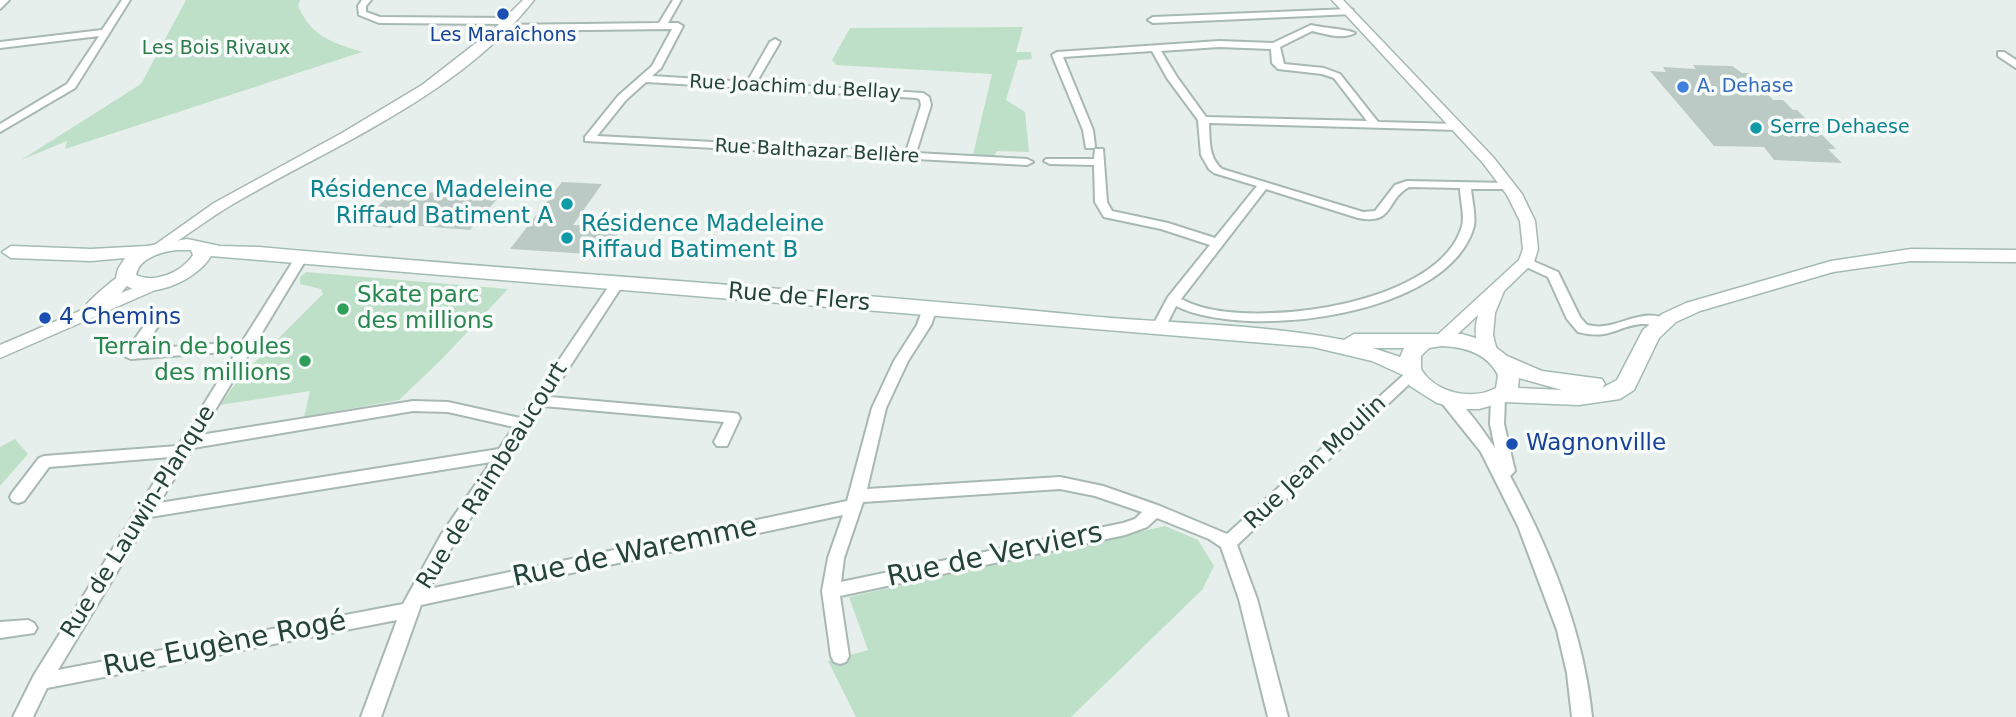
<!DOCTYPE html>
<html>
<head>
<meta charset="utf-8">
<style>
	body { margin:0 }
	canvas { display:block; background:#e6efeb }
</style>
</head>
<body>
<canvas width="2016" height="717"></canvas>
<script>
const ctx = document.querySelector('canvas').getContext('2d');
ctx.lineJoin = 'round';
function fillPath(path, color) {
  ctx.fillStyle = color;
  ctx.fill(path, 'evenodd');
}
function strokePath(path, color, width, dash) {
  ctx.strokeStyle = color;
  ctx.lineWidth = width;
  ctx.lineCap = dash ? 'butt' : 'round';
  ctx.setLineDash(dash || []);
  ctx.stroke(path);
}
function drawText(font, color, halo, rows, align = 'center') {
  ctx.font = font + ' "DejaVu Sans",sans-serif';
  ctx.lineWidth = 7;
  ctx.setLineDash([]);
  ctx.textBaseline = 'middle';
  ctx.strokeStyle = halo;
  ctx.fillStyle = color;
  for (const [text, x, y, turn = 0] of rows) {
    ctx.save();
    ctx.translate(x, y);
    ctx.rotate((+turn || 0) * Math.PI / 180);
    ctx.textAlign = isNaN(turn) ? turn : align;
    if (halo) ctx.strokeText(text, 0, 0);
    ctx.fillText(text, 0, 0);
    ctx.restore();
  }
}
const green = new Path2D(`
	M186,0H300L298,6C313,38 330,41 362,52L65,149L67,141L21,160L141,84Z
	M1023,27L1016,52H1031L1032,59L1018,60L1006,100L1025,112L1029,152L997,151L994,156L973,155L992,74L836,65L832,60L850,28Z
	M306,272L508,289L441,360L399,400L304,417L310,391L220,405L241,376L323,294L321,289L300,284V277Z
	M15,439L28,454L0,486V447Z
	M1165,526L1198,540L1214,566L1202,590L1071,717H856L828,661L868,650L849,597Z`);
const building = new Path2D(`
	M1693,65L1732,66L1742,73H1750L1773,100H1783L1793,110H1797L1836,149H1828L1842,163L1774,160L1764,147L1714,146L1650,71L1666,72L1663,67L1696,69Z
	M562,182L602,184L573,225L622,228L605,255L510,249Z
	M395,190L499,197L470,230L395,224L391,228L359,225Z`);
const minor = new Path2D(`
	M0,0H9L0,9Z
	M122,0H130L75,88L0,132V124L67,84L99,36L0,48V42L102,30Z
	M362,0H371L366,6V12L380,17L510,18L515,21L510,24L379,23L359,15L358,6Z
	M673,0H681L668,23H678L683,26L661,68L652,76L747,82L770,42L775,39L780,42L756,83L923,93L929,97L931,105L916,153L1027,159L1033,162L1027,165L585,141V137L618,96L652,66L672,29L502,31L497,28L502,25L659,23ZM646,82L917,98L920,100L921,105L906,152L597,136L626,100Z
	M1350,9L1353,10V14L1153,23L1148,20L1153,17Z
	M1311,25C1323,28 1346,29 1355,33C1342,40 1326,34 1312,31L1280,47L1284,64L1324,68L1340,74L1378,122L1458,124L1463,127L1458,130L1209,123C1210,140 1208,157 1222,169L1363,212L1375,211L1395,185L1407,181L1508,183L1514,186L1508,189H1471C1472,200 1476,216 1474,226C1450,316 1247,341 1176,306L1163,332H1153L1151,329L1168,297L1210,245L1161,229L1104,217L1095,202L1094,165L1050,164L1044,161L1046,159H1094L1095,149H1103L1107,202L1112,211L1168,223L1215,238L1257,186L1214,173L1209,169L1201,155L1198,120L1167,78L1152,51L1063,57L1093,130L1095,146L1094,148H1086L1083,130L1052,55L1057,52L1219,41L1273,43ZM1219,47L1271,49L1272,63L1278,69L1322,74L1334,78L1367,121L1206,117L1177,77L1161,51ZM1409,187L1460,188C1460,199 1465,216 1462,226C1440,304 1266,326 1201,307C1194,305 1187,302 1181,299L1266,189L1358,218C1395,225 1385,200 1409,187Z
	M1998,52H2004L2016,60V68L1998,56Z
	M301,254L307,258L200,435L413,401L448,402L520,418L613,280L618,279L624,283L550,397L733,413L738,414L740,418L727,446H717L714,442L724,422L543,406L453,545L429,589L847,501L872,408L894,361L917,325L923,308L930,304L937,308L931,325L908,361L886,408L867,489L1060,477L1103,486L1160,506L1227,534L1408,371L1413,369L1420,374L1237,545L1257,599L1288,717H1268L1239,599L1221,547L1209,539L1157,518L1147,527L1125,535L840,596L849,656L846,662L840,664L834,662L831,656L822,591L828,558L843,515L421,605L381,717H361L397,620L47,688L33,717H13L34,675L170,457L49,467L24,501L18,503L12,501L10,497L12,493L39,458L44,456L178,446L237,351L131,359L126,357L124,354L126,351L155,311L160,310L167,314L142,349L242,342L295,258ZM413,411L448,412L514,427L499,449L159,503L193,448ZM491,462L441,535L403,604L58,670L150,517ZM1060,489L1095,496L1142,512L1135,519L1123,523L841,582L844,558L863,502Z
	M1526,258L1558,272L1580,317L1587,325C1592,326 1599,327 1604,326C1624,324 1650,306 1669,322C1660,329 1652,323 1641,324C1615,327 1610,340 1578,332L1567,319L1548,277L1522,265L1520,262Z
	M1444,392C1462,398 1484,432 1495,448L1490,424L1491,398L1498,393L1505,398L1504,424L1515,471L1510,476C1550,550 1584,633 1592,717H1572L1567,673L1557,630L1518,526L1481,452L1437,397Z
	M28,620L34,623L37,628L34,633L0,638V622Z`);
const tertiary = new Path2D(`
	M523,0H534C458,96 336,144 233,204C208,219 185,236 162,252L157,254L149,249L214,203L342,133L422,85L494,29Z
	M1332,0H1343L1493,157L1522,194L1535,221L1538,249L1534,262L1504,291L1495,313L1493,335L1497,351L1494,355H1482C1475,342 1474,329 1478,315L1448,343H1436L1433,339L1519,260L1523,249L1520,221L1507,195L1483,163Z
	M126,272L134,277L121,293L163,276L171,281L169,284L0,358V345L89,307L87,304C93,297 118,275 126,272Z`);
const secondary = new Path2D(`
	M187,239L220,246L259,247C532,272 805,288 1078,315C1166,324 1257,323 1344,340L1354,334H1462L1489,342L1507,356L1542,371L1602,379L1605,384L1602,388L1617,380L1643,330L1662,314L1686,303L1831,261L1911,249L2016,250V262L1911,261L1833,272L1700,311L1676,322L1659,338L1634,390L1620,399L1579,405L1504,402L1479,409H1462L1437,403L1410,386L1403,375L1372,361L1313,347L211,256C196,282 139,307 116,277L118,269L125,258L91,261L11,258L2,252L11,246L91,249L147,246ZM176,250H191L193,255C182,272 155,284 136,275C139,258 161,252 176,250ZM1442,346C1465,347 1487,353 1498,375L1496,388C1472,401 1435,393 1421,369V356L1429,348ZM1373,348H1404L1400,357ZM1519,378L1562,390L1518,388Z`);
const markers = [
	[503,14,7,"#1a4fb4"],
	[1683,87,7,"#3f7fe0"],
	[1756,128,7,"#0f9aa8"],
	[567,204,7,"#0f9aa8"],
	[567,238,7,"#0f9aa8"],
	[343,309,7,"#2e9e5b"],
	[45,318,7,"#1a4fb4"],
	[305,361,7,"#2e9e5b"],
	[1512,444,7,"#1a4fb4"]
];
const farTransitnames = [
	["Les Maraîchons",503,36]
];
const farParknames = [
	["Les Bois Rivaux",216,49]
];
const farShopnames = [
	["A. Dehase",1697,87]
];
const farStreetnames = [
	["Rue Joachim du Bellay",795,88,3],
	["Rue Balthazar Bellère",817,152,3]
];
const farCulturenames = [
	["Serre Dehaese",1770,128]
];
const cultureNames = [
	["Résidence Madeleine",553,191],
	["Riffaud Batiment A",553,217],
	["Résidence Madeleine",581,225,"left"],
	["Riffaud Batiment B",581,251,"left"]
];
const leisureNames = [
	["Skate parc",357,296],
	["des millions",357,322],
	["Terrain de boules",291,348,"right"],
	["des millions",291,374,"right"]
];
const streetNames = [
	["Rue de Flers",799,298,5],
	["Rue Jean Moulin",1316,463,-43],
	["Rue de Raimbeaucourt",493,476,-58],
	["Rue de Lauwin-Planque",139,522,-58]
];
const transitNames = [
	["4 Chemins",59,318],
	["Wagnonville",1526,444]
];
const nearStreetnames = [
	["Rue de Waremme",635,553,-12],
	["Rue de Verviers",995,556,-12],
	["Rue Eugène Rogé",225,645,-11]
];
fillPath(green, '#bfe0c8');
fillPath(building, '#bbcac4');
strokePath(minor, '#a8b8b2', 4);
strokePath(tertiary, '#a8b8b2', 3);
strokePath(secondary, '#a4bbb3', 3);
fillPath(minor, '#fff');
fillPath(tertiary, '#fff');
fillPath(secondary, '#fff');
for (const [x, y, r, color] of markers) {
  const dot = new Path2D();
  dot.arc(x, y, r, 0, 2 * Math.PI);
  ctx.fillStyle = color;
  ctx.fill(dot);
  strokePath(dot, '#f7fbf9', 2.5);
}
drawText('19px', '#164399', '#f7fbf9', farTransitnames);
drawText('19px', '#2d7a4b', '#f7fbf9', farParknames);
drawText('19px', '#366cbe', '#f7fbf9', farShopnames, 'left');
drawText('19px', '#24423a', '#f7fbf9', farStreetnames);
drawText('19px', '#0d838f', '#f7fbf9', farCulturenames, 'left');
drawText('23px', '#0d838f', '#f7fbf9', cultureNames, 'right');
drawText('23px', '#27864d', '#f7fbf9', leisureNames, 'left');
drawText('23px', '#24423a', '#f7fbf9', streetNames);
drawText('23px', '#164399', '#f7fbf9', transitNames, 'left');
drawText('28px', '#24423a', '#f7fbf9', nearStreetnames);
</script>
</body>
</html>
